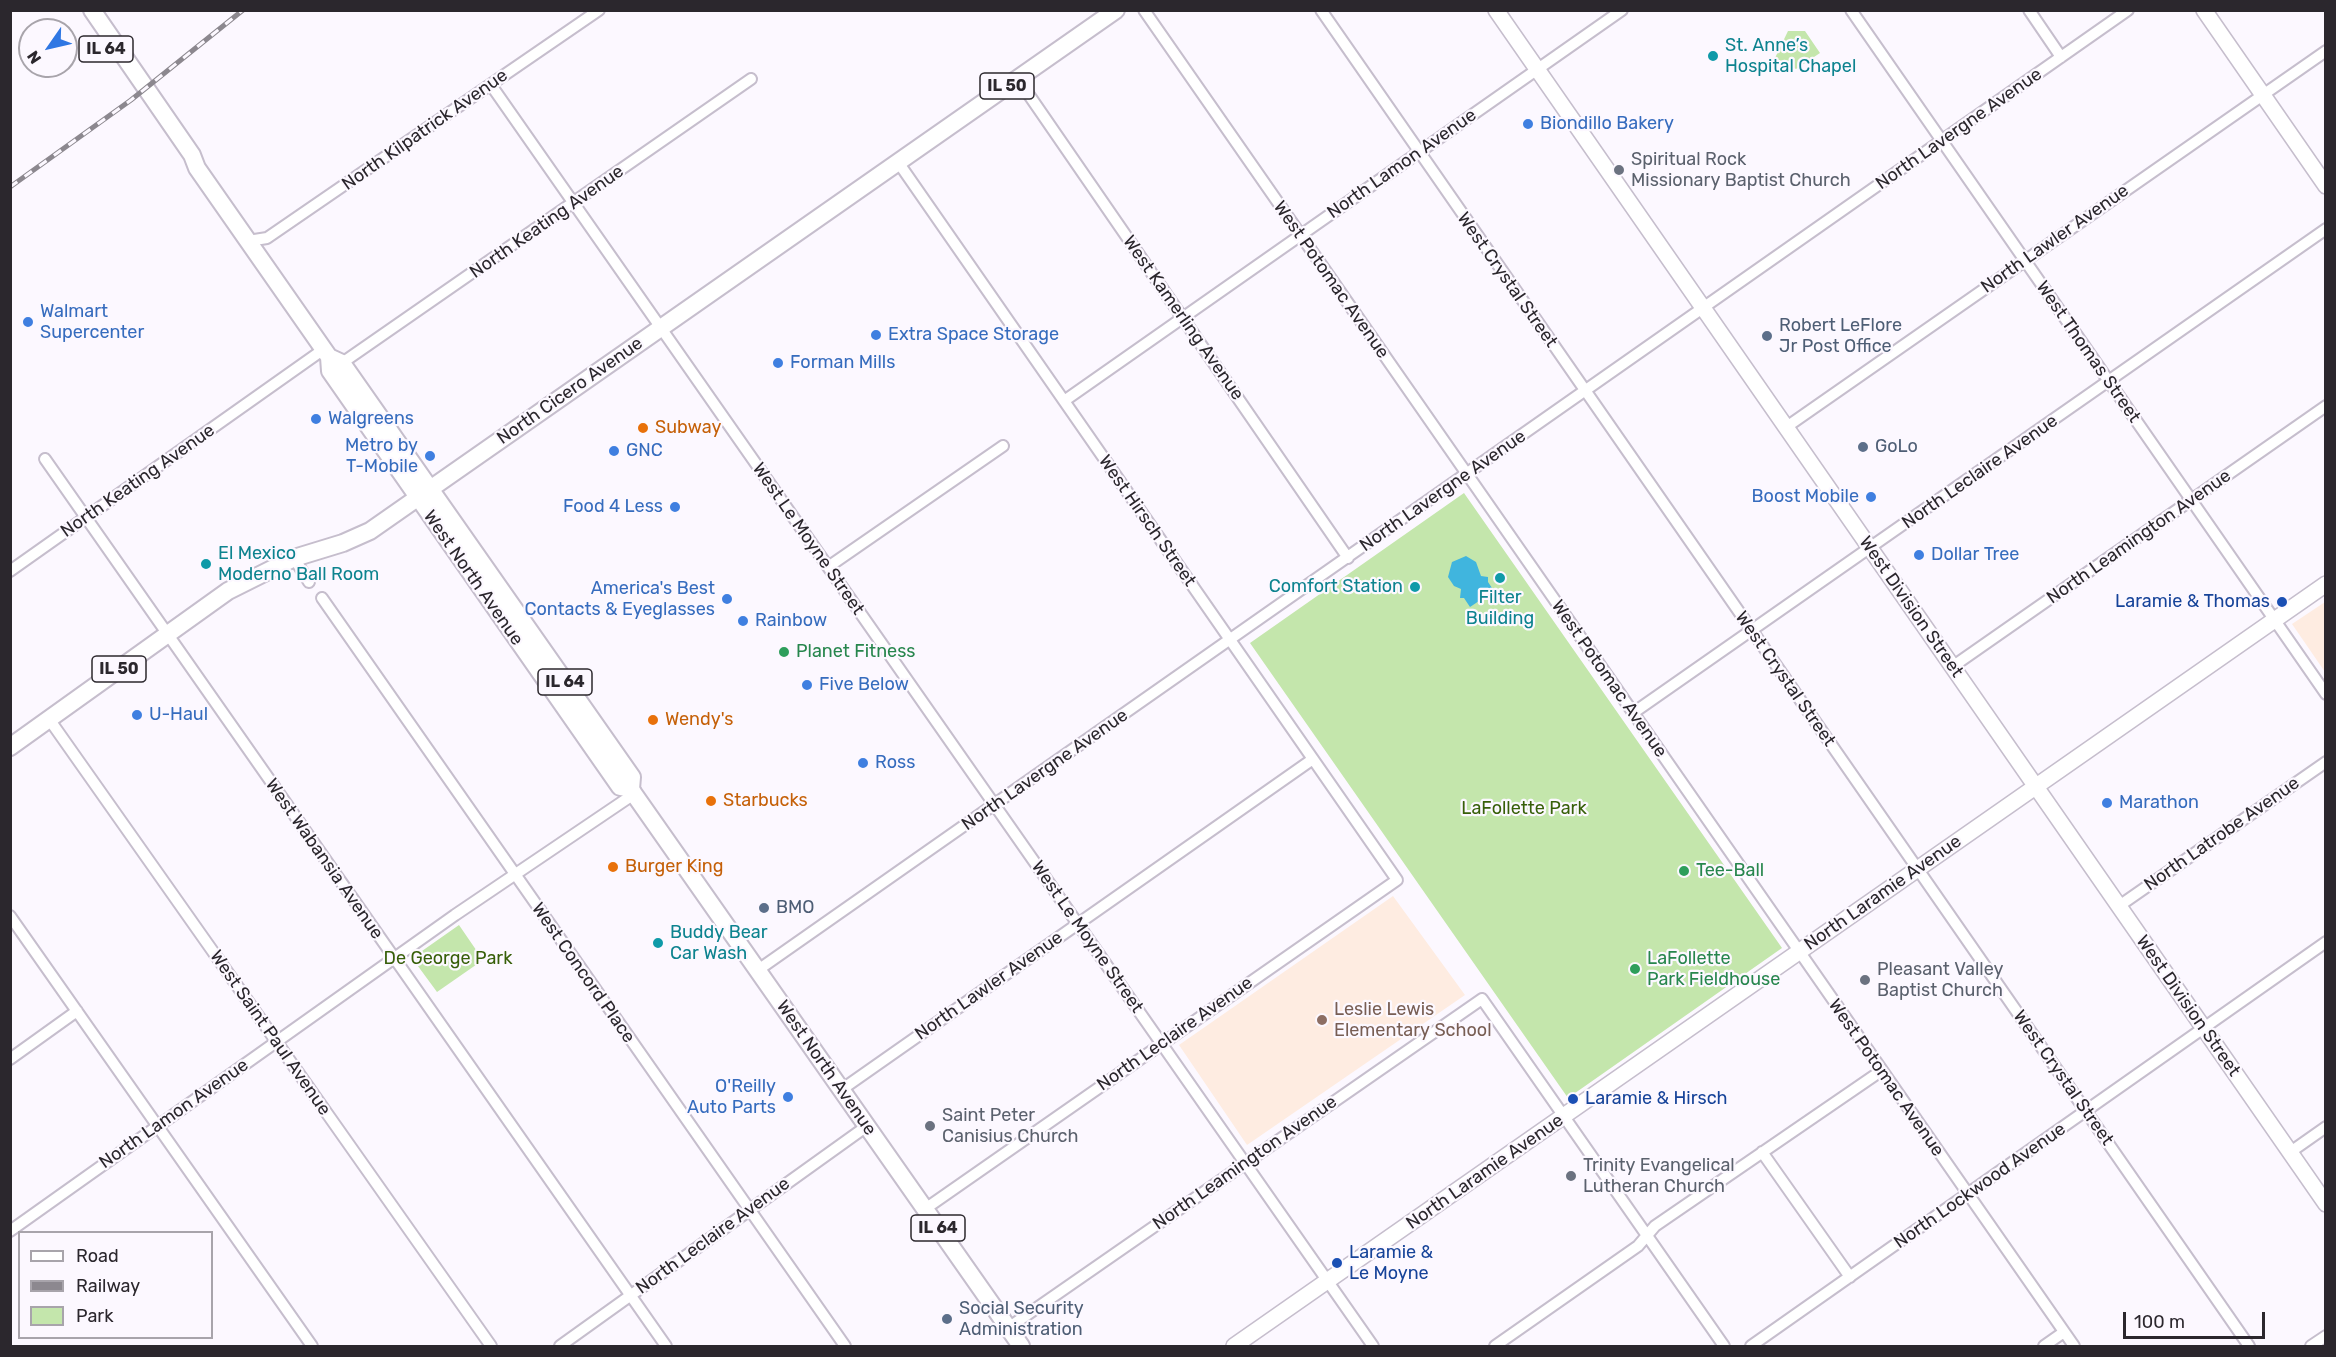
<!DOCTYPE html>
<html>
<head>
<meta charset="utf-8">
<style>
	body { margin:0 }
	#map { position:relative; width:2336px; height:1357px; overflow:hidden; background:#fcf8ff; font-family:Rubik,sans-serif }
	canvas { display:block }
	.frame { position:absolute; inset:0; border:12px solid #2b272d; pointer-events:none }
	.legend { position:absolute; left:18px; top:1231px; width:195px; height:108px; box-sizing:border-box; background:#fcf8ff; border:2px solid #a8a4ab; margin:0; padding:8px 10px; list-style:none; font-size:18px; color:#2b272d }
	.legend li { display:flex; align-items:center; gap:12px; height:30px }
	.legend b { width:30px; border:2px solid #a8a4ab }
	.north { position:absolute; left:18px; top:18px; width:60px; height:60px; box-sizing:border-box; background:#fcf8ff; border:2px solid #a8a4ab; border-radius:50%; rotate:236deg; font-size:16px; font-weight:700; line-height:24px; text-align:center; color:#2b272d }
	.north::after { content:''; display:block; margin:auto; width:21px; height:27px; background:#2f77e3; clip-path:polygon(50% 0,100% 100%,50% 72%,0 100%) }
	.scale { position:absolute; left:2123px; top:1312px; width:142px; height:27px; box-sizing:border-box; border:3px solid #2b272d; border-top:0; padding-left:8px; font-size:18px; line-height:21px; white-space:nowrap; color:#2b272d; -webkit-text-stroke:4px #fcf8ff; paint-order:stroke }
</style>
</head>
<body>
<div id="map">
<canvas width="2336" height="1357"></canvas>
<div class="frame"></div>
<ul class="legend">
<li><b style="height:8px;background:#fff"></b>Road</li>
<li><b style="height:8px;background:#8c888f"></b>Railway</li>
<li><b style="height:16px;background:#c4e6ac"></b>Park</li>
</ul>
<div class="north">N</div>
<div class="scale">100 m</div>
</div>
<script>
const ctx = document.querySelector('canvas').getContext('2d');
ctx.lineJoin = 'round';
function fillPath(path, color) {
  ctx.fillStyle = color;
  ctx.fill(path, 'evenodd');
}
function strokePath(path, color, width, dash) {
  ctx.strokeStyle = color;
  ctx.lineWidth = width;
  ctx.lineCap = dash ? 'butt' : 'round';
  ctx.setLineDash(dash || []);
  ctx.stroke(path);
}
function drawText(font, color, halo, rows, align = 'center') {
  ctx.font = font + ' Rubik,sans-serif';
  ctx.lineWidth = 4.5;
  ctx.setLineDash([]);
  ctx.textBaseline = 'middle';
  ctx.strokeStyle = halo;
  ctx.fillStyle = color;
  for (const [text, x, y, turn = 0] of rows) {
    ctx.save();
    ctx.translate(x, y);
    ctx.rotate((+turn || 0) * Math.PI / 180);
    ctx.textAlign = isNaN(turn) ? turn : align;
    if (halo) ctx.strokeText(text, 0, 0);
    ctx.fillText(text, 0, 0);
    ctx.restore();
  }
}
const education = new Path2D(`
	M2325,602V672L2292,624Z
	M1393,896L1465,995L1247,1145L1179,1045Z`);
const green = new Path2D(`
	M1788,31H1805L1820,53L1796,69L1775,58Z
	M1464,493L1782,948L1568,1098L1250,643Z
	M459,925L483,960L437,992L412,958Z`);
const water = new Path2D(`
	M1466,556L1476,562L1481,576L1488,577V582L1494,591L1470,607L1464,598H1460L1461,589L1454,586L1448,577L1452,562Z`);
const street = new Path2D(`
	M1144,10L2074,1346
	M1321,10L2249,1346
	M1851,10L2326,694
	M2029,10L2061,57
	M1018,79L1348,558
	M491,85L1373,1346
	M898,162L1397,880L925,1209
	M248,241L267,238L599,10
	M342,363L751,79
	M1064,401L1622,10
	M1785,428L2326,51
	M45,459L666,1346
	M294,558L309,582
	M828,567L1003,446
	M10,571L324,349
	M322,598L845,1346
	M1952,667L2326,406
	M1633,713L2326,229
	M49,719L491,1346
	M2119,906L2326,762
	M10,916L312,1346
	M758,970L2128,10
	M10,1059L77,1011
	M841,1090L1313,759
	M1762,1152L1850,1277
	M2289,1153L2326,1127
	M10,1231L455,915L634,794
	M1008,1328L1482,999L1724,1346
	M560,1346L867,1126
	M1495,1346L1638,1246L1655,1226L1881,1071
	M1751,1346L2326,942
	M2044,1346L2064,1332
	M2311,1346L2326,1336`);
const secondary = new Path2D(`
	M1496,10L2326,1204
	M2204,10L2326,186
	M1234,1346L2326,584`);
const primary = new Path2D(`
	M92,10L192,155L197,168L329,357L342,363L632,777L631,789L634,794L1021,1346
	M329,357L330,371L620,787L631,789
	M10,747L228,591L294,558L343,543L370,531L1116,10`);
const rail = new Path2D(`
	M10,187L131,100L243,10`);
const markers = [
	[1713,56,6,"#0f9aa8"],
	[1528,124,6,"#3f7fe0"],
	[1619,170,6,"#6b7280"],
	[28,322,6,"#3f7fe0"],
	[876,335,6,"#3f7fe0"],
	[1767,336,6,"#5c6f8a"],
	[778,363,6,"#3f7fe0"],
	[316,419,6,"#3f7fe0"],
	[643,428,6,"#e8710a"],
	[1863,447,6,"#5c6f8a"],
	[614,451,6,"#3f7fe0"],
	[430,456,6,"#3f7fe0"],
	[1871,497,6,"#3f7fe0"],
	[675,507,6,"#3f7fe0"],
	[1919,555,6,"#3f7fe0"],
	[206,564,6,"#0f9aa8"],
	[1500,578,6,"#0f9aa8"],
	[1415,587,6,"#0f9aa8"],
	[727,599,6,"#3f7fe0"],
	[2282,602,6,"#1a4fb4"],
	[743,621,6,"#3f7fe0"],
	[784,652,6,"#2e9e5b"],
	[807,685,6,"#3f7fe0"],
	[137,715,6,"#3f7fe0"],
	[653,720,6,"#e8710a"],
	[863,763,6,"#3f7fe0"],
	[711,801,6,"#e8710a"],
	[2107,803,6,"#3f7fe0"],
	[613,867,6,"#e8710a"],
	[1684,871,6,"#2e9e5b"],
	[764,908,6,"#5c6f8a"],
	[658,943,6,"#0f9aa8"],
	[1635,969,6,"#2e9e5b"],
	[1865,980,6,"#6b7280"],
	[1322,1020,6,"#8d6e63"],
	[788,1097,6,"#3f7fe0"],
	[1573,1099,6,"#1a4fb4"],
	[930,1126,6,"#6b7280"],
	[1571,1176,6,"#6b7280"],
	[1337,1263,6,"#1a4fb4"],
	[947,1319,6,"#5c6f8a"]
];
const shields = [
	[106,49,54],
	[1007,86,54],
	[119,669,54],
	[565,682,54],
	[938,1228,54]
];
const shieldNames = [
	["IL 64",106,49],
	["IL 50",1007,86],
	["IL 50",119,669],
	["IL 64",565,682],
	["IL 64",938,1228]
];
const cultureNames = [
	["St. Anne’s",1725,46],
	["Hospital Chapel",1725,67],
	["El Mexico",218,554],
	["Moderno Ball Room",218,575],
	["Comfort Station",1403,587,"right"],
	["Filter",1500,598,"center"],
	["Building",1500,619,"center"],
	["Buddy Bear",670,933],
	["Car Wash",670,954]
];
const shopNames = [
	["Biondillo Bakery",1540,124],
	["Walmart",40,312],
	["Supercenter",40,333],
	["Extra Space Storage",888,335],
	["Forman Mills",790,363],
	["Walgreens",328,419],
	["Metro by",418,446,"right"],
	["T-Mobile",418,467,"right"],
	["GNC",626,451],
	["Boost Mobile",1859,497,"right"],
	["Food 4 Less",663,507,"right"],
	["Dollar Tree",1931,555],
	["America's Best",715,589,"right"],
	["Contacts & Eyeglasses",715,610,"right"],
	["Rainbow",755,621],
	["Five Below",819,685],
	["U-Haul",149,715],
	["Ross",875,763],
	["Marathon",2119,803],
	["O'Reilly",776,1087,"right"],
	["Auto Parts",776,1108,"right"]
];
const streetNames = [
	["North Lavergne Avenue",1959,129,-35],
	["North Kilpatrick Avenue",425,130,-35],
	["North Lamon Avenue",1402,164,-35],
	["North Keating Avenue",547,222,-35],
	["North Lawler Avenue",2055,239,-35],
	["West Potomac Avenue",1331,280,55],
	["West Crystal Street",1507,280,55],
	["West Kamerling Avenue",1183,318,55],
	["West Thomas Street",2088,352,55],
	["North Cicero Avenue",570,391,-35],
	["North Leclaire Avenue",1980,472,-35],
	["North Keating Avenue",138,481,-35],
	["North Lavergne Avenue",1443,491,-35],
	["West Hirsch Street",1147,521,55],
	["North Leamington Avenue",2139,537,-35],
	["West Le Moyne Street",808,539,55],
	["West North Avenue",473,578,55],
	["West Division Street",1911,607,55],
	["West Potomac Avenue",1609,679,55],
	["West Crystal Street",1785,679,55],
	["North Lavergne Avenue",1045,770,-35],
	["North Latrobe Avenue",2222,834,-35],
	["West Wabansia Avenue",324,859,55],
	["North Laramie Avenue",1883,893,-35],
	["West Le Moyne Street",1087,937,55],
	["West Concord Place",583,973,55],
	["North Lawler Avenue",989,986,-35],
	["West Division Street",2188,1006,55],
	["West Saint Paul Avenue",270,1033,55],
	["North Leclaire Avenue",1175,1034,-35],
	["West North Avenue",826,1068,55],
	["West Potomac Avenue",1886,1078,55],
	["West Crystal Street",2063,1078,55],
	["North Lamon Avenue",174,1114,-35],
	["North Leamington Avenue",1245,1163,-35],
	["North Laramie Avenue",1485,1172,-35],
	["North Lockwood Avenue",1980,1186,-35],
	["North Leclaire Avenue",713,1236,-36]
];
const worshipNames = [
	["Spiritual Rock",1631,160],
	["Missionary Baptist Church",1631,181],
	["Pleasant Valley",1877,970],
	["Baptist Church",1877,991],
	["Saint Peter",942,1116],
	["Canisius Church",942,1137],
	["Trinity Evangelical",1583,1166],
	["Lutheran Church",1583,1187]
];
const serviceNames = [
	["Robert LeFlore",1779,326],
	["Jr Post Office",1779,347],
	["GoLo",1875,447],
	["BMO",776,908],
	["Social Security",959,1309],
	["Administration",959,1330]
];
const foodNames = [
	["Subway",655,428],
	["Wendy's",665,720],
	["Starbucks",723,801],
	["Burger King",625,867]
];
const transitNames = [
	["Laramie & Thomas",2270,602,"right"],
	["Laramie & Hirsch",1585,1099],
	["Laramie &",1349,1253],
	["Le Moyne",1349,1274]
];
const leisureNames = [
	["Planet Fitness",796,652],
	["Tee-Ball",1696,871],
	["LaFollette",1647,959],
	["Park Fieldhouse",1647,980]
];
const parkNames = [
	["LaFollette Park",1524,809],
	["De George Park",448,959]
];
const educationNames = [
	["Leslie Lewis",1334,1010],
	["Elementary School",1334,1031]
];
fillPath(education, '#feece1');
fillPath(green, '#c4e6ac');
fillPath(water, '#40b5de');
strokePath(street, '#c6becd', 14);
strokePath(secondary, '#c6becd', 18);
strokePath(primary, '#c6becd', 20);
strokePath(street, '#fff', 10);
strokePath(secondary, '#fff', 15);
strokePath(primary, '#fff', 16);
strokePath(rail, '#8c888f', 5);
strokePath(rail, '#fcf8ff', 3, [9]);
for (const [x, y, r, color] of markers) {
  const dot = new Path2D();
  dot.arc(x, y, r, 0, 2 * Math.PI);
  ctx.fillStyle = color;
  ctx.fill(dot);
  strokePath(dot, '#fcf8ff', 2);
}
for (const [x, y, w] of shields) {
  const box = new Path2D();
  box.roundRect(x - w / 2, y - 13, w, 26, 4.5);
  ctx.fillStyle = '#fcf8ff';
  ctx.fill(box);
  strokePath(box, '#2b272d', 1.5);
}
drawText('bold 16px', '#2b272d', null, shieldNames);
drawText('18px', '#0d838f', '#fcf8ff', cultureNames, 'left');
drawText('18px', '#366cbe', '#fcf8ff', shopNames, 'left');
drawText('18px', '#2b272d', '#fcf8ff', streetNames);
drawText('18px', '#5b616d', '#fcf8ff', worshipNames, 'left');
drawText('18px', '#4e5e75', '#fcf8ff', serviceNames, 'left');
drawText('18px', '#c56008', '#fcf8ff', foodNames, 'left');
drawText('18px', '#164399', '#fcf8ff', transitNames, 'left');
drawText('18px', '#27864d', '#fcf8ff', leisureNames, 'left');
drawText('18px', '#375f09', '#fcf8ff', parkNames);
drawText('18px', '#785e54', '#fcf8ff', educationNames, 'left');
</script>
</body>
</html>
